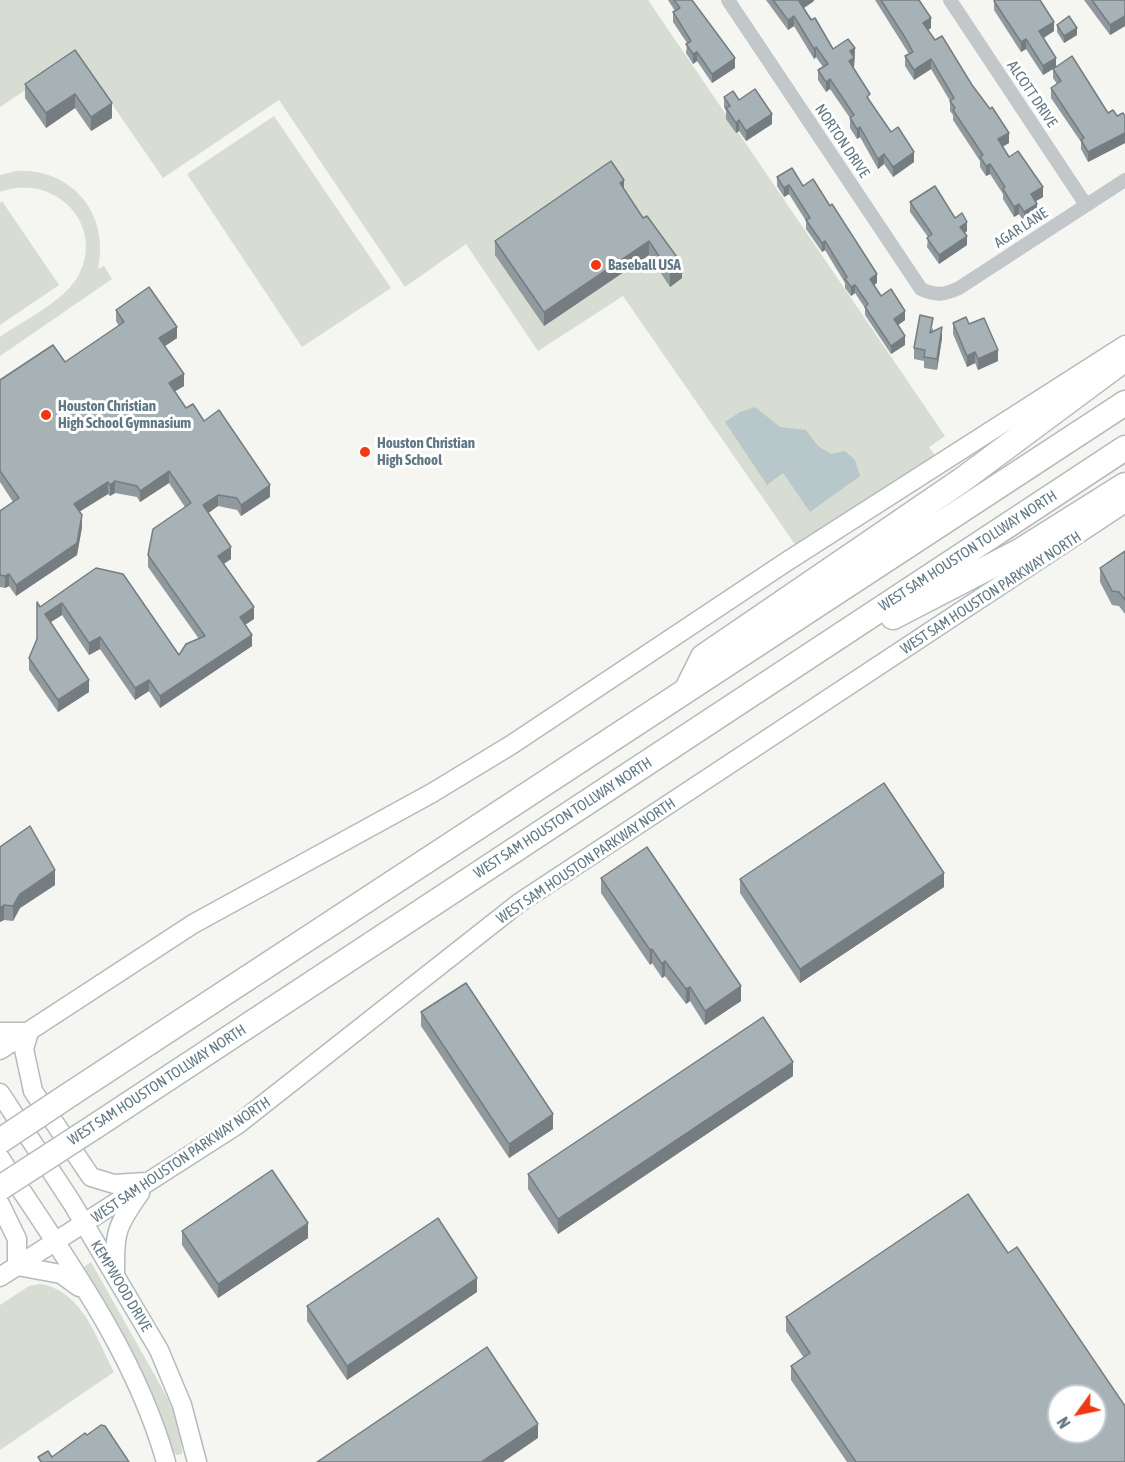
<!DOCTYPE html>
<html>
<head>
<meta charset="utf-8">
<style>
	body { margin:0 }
	#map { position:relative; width:1125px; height:1462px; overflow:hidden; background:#f5f5f1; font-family:"Asap Condensed",sans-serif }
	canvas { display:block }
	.north { position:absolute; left:1047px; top:1384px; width:60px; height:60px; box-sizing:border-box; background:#fff; border:2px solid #c0c9ce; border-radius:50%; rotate:237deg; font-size:16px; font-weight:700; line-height:24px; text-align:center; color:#617885 }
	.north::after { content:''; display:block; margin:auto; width:21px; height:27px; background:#f23714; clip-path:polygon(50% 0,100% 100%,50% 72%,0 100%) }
</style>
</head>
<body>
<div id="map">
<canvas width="1125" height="1462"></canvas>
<div class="north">N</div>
</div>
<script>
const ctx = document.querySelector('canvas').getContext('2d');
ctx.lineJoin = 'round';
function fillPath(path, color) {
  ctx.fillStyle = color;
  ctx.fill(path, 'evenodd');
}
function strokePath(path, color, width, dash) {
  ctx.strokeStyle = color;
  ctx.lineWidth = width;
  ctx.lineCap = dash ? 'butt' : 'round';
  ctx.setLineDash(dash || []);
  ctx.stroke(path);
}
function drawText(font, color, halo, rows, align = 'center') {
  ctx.font = font + ' "Asap Condensed",sans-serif';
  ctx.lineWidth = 6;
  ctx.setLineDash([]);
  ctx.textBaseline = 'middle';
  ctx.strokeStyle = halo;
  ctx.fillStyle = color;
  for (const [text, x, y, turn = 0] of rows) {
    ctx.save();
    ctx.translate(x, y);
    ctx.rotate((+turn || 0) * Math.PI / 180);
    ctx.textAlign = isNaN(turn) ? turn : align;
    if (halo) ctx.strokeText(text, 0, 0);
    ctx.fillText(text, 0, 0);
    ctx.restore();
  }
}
const green = new Path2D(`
	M0,0H648L945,436L929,447L941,464L801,553L623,296L538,351L466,244L405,287L279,100L163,178L78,55L0,107Z
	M274,116L391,288L302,347L187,174Z
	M16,171C72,168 110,214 98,269L104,266L112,279L0,356V337C24,320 61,303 77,278C108,226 54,171 0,192V175Z
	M2,201L59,285L0,325V203Z
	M91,1262L167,1397L181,1430L182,1454L176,1455L169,1446L80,1270Z
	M40,1284C82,1290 97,1339 114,1372L0,1450V1305L29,1286Z`);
const water = new Path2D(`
	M755,407L780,427L806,430L818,446L831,454L845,451L855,460L860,476L810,512L783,473L767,485L725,422L740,412Z`);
const street = new Path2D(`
	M728,0L921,289C936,296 944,295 959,288L1125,180
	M950,0L1086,205`);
const secondary = new Path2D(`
	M0,1032H29
	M29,1032L24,1049L33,1091L91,1177L114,1184L146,1182
	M0,1050L193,924L432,793L511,745L786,562L1125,345
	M0,1093L72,1203L159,1350L182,1405L197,1462
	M0,1158C63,1255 134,1349 166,1462
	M0,1204L17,1239V1266
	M17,1266L61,1274L79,1287
	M115,1275C115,1232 115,1228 140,1193
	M0,1277L237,1125L519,903L1125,503`);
const highway = new Path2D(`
	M893,617L1020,551L1125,485
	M687,689L703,657L962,480L1125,359
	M72,1093L1125,403
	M94,1127L1125,448`);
const highwayBridge = new Path2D(`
	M0,1141L72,1093
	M0,1188L94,1127`);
const wall = new Path2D(`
	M668,0H692L735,68L712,83L697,61L693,64L686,53L687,43L673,22V12L675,11Z
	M766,0H814V1L804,8L833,49L855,48L854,68L870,101L891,132L914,162L893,177L884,164L878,169L860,137L857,139L850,128V118L830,89L826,92L818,80V70L823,67L816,57L814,59L794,26L788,30Z
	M875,0H919L931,28L928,30L1009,143L1002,147L1009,157L1043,197L1036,201L1037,214L1024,222L1019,214L1014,217L1003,199V194L990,174L986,176L980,167V161L953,120V115L950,111V101L931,69L914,80L905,66V56L909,54Z
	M1084,0H1125V26L1110,35Z
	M994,1L1054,31L1044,38L1056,66L1108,113L1117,116H1125V143L1088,162L1081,149V142L1051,98V88L1057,84L1053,78V69L1043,75L1026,49L1021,52L994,10Z
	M1057,25L1077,35L1064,43L1057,32Z
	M75,50L112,118L91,131L75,108L46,128L25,98V84Z
	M724,97L739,100L772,124L746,141L739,131L736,133L726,119V111L724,107Z
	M777,177L803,186L877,283L874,285L881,296L905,320L898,325L905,345L891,354L865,315V308L855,293L851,296L845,288V283L825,250L822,252L806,229V221L789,194L784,197L777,186Z
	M624,189L682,278L670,287L649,255L544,326L495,255V241Z
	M910,202L955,218L967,231L965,233L967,245L939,264L927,247L928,237L910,212Z
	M116,310L177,338L165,346L184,386L175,391L186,408L204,421L270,497L241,516L237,510L218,506L208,513L231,559L224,564L254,619L245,625L252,646L160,708L149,691L135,700L100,649L89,655L62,615L50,622L89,692L58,712L29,670V658L37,639L40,607L96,568L179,655L199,639L148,567V555L185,507L169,483L140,502L137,497L115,493L110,496L108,494L79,512L82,527L77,555L16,596L9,586L5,588L0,587V511L13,502L0,482V380L65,362L119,326L116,321Z
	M953,323L969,324L998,361L978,370L975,363L967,367L953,334Z
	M933,328V332L942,338L937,370L924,368V361L914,359V348Z
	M1125,551V614L1119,606L1112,605L1100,582V568Z
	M0,847L55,885L20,908L13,921L4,920L0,922Z
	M601,878L741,1001L705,1025L690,1001L686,1004L665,976L662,978L652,963L650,965L601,893Z
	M740,879L944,887L800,983L740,893Z
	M421,1012L553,1129L509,1158L421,1026Z
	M793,1076L558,1234L528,1189V1174Z
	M182,1231L308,1238L218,1298L182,1245Z
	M477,1292L347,1380L307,1321V1306Z
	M786,1317L1125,1462H847L791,1380V1366L804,1358L786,1331Z`);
const shadedWall = new Path2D(`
	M801,0H814V1L799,11V1Z
	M1125,15V26L1110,35V25Z
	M794,16V26L788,30V20Z
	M931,18V28L923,33V23Z
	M1054,22V31L1039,40V31Z
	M1077,28V35L1064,43V36Z
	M1026,39V49L1021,52V42Z
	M816,47V57L814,59V49Z
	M855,48L854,68L849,71L850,51Z
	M697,52V61L693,64V54Z
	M735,58V68L712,83V74Z
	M1056,58V67L1043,75V66Z
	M931,59V69L914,80V70Z
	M830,79V89L826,92V82Z
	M75,94V108L46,128V113Z
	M112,103V118L91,131V117Z
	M772,114V124L746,141V131Z
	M739,120V131L736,133V123Z
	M860,127V137L857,139V129Z
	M1009,133V143L998,149V139Z
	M1125,133V143L1088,162V152Z
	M914,152V162L893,177V167Z
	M884,154V164L878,169V159Z
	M990,164V174L986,176V166Z
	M624,180V194L620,183Z
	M789,185V194L784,197V188Z
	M1043,187V197L1031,204V194Z
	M1019,204V214L1014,217V207Z
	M1037,204V214L1024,222V212Z
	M967,222V231L960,236V227Z
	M967,236V245L939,264V255Z
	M649,241V255L544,326V312Z
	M825,241V250L822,252V243Z
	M682,264V278L670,287V273Z
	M877,274V283L870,287V279Z
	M855,285V293L851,296V287Z
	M905,311V320L894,328V319Z
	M177,327V338L159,350V338Z
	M942,327V338L937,370V359Z
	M905,336V345L891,354V346Z
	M998,350V361L978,370V359Z
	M975,352V363L967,367V356Z
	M184,374V386L169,395V383Z
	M169,471V483L140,502V491Z
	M115,481V493L110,496V485Z
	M108,482V494L74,515V504Z
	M270,485V497L241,516V505Z
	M218,495V506L203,517V505Z
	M82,515V527L77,555L16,596V585Z
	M231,547V559L218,567V556Z
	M9,574V586L5,588V576Z
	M62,603V615L45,626V614Z
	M254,607V619L240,628V617Z
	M252,635V646L160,708V696Z
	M100,637V649L89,655V643Z
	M89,680V692L58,712V700Z
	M149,680V691L135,700V688Z
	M55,870V885L20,908L13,921V906L20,894Z
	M944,873V887L800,983V969Z
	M4,905V920L0,922V908Z
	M652,949V963L650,965V950Z
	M665,961V976L662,978V964Z
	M741,986V1001L705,1025V1011Z
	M690,987V1001L686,1004V989Z
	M793,1062V1076L558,1234V1219Z
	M553,1114V1129L509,1158V1144Z
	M308,1223V1238L218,1298V1284Z
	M477,1278V1292L347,1380V1366Z
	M538,1424V1438L503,1462H481Z`);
const building = new Path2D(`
	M674,0H692L735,58L712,74L697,52L693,54L686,44L691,41L673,12L680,8Z
	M773,0H801L799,1L811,20L815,18L833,49L848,39L855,48L850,51L854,58L849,61L870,94L867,97L891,132L898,127L914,152L893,167L884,154L878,159L860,127L857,129L850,118L854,115L830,79L826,82L818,70L828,64L816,47L814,49L794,16L788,20Z
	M881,0H919L931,18L923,23L935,40L942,36L972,85L990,109L992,107L1009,133L998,139L1009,157L1018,151L1043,187L1031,194L1037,204L1024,212L1019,204L1014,207L1003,189L1005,187L990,164L986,166L980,157L983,155L953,110L955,108L950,101L954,98L931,59L914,70L905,56L913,52L906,39Z
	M995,0H1040L1054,22L1039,31L1056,58L1043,66L1026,39L1021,42L994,1Z
	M1092,0H1125V16L1110,25Z
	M1069,16L1077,28L1064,36L1057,25Z
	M75,50L112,103L91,117L75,94L46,113L25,84Z
	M1072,56L1108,113L1113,110L1117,116L1123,113L1125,116V133L1088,152L1081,140L1084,138L1051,88L1061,81L1053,69Z
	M755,89L772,114L746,131L739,120L736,123L726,108L730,106L724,97L733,91L739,100Z
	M611,161L624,180L620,183L643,218L647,216L682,264L670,273L649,241L544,312L495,241Z
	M792,168L803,186L813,179L830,206L832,204L877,274L870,279L881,296L891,289L905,311L894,319L905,336L891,346L865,307L868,304L855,285L851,287L845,279L847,277L825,241L822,243L806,220L810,218L789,185L784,188L777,177Z
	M935,186L955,218L962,213L967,222L960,227L967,236L939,255L927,238L932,234L910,202Z
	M149,287L177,327L159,338L184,374L169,383L186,408L193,404L204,421L219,410L270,485L241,505L237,498L218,495L203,505L231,547L218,556L254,607L240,617L252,635L160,696L149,680L135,688L100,637L89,643L62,603L45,614L89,680L58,700L29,658L37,639V602L40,607L96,568L123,574L179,655L186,644L205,636L148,555L153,529L191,503L169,471L140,491L137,486L115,481L110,485L108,482L74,504L82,515L77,543L16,585L9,574L5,576L0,575V511L19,498L0,471V380L53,345L65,362L124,322L116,310Z
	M920,315L933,318L930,333L942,327L937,359L924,357L925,350L914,348Z
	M966,317L969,324L984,318L998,350L978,359L975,352L967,356L953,323Z
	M1125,551V600L1119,592L1112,591L1100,568Z
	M884,783L944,873L800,969L740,879Z
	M30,826L55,870L20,894L13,906L4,905L0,908V847Z
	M647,847L741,986L705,1011L690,987L686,989L665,961L662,964L652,949L650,950L601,878Z
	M466,983L553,1114L509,1144L421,1012Z
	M763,1017L793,1062L558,1219L528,1174Z
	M272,1170L308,1223L218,1284L182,1231Z
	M968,1194L1008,1253L1017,1247L1125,1406V1462H856L791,1366L810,1353L786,1317ZM1059,1396H1095V1432H1059Z
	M438,1218L477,1278L347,1366L307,1306Z
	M487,1347L538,1424L481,1462H317Z
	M101,1425L105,1426L129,1462H41L38,1457L48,1451L52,1457L85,1433L87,1435Z`);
const markers = [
	[596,265,6,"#f23714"],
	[46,415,6,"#f23714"],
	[365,452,6,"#f23714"]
];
const streetNames = [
	["ALCOTT DRIVE",1032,94,56],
	["NORTON DRIVE",842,141,56],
	["AGAR LANE",1021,228,-33],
	["WEST SAM HOUSTON TOLLWAY NORTH",968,551,-33],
	["WEST SAM HOUSTON PARKWAY NORTH",991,593,-33],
	["WEST SAM HOUSTON TOLLWAY NORTH",563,818,-33],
	["WEST SAM HOUSTON PARKWAY NORTH",586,861,-34],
	["WEST SAM HOUSTON TOLLWAY NORTH",157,1085,-33],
	["WEST SAM HOUSTON PARKWAY NORTH",181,1160,-34],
	["KEMPWOOD DRIVE",121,1286,59]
];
const poiNames = [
	["Baseball USA",608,265],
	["Houston Christian",58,406],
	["High School Gymnasium",58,423],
	["Houston Christian",377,443],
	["High School",377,460]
];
fillPath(green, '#d7ddd2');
fillPath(water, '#b8c7ca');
strokePath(secondary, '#b4babe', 21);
strokePath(highway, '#b6babd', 27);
strokePath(street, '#c2c7ca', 14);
strokePath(secondary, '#fff', 18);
strokePath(highway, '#fff', 24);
strokePath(highwayBridge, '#b6babd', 27, []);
strokePath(highwayBridge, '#fff', 24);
fillPath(wall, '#90999d');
fillPath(shadedWall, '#757d80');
fillPath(building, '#a7b2b7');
strokePath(building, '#757d80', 1.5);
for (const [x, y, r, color] of markers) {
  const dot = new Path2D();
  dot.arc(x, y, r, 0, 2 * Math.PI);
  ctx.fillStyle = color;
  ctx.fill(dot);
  strokePath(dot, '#fff', 2);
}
drawText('15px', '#617885', '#fff', streetNames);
drawText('bold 15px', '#617885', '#fff', poiNames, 'left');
</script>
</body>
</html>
